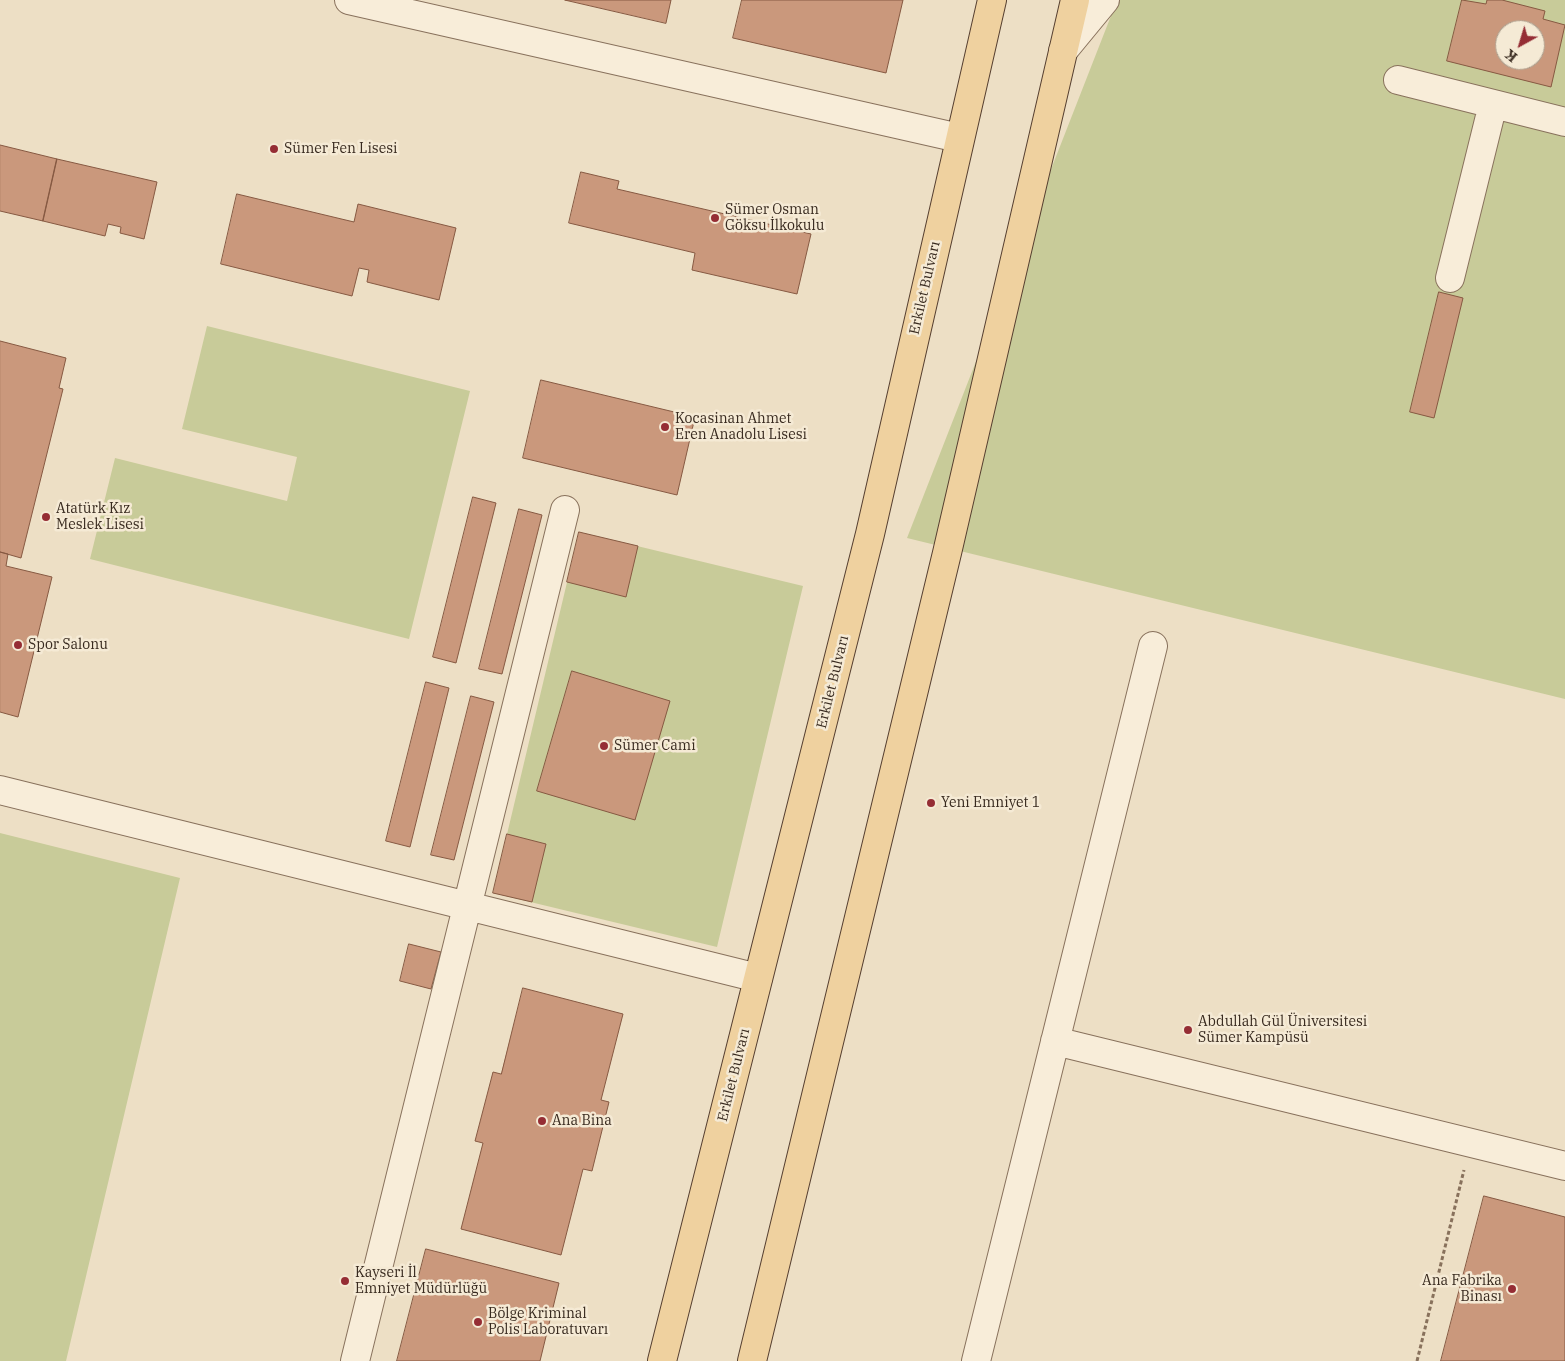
<!DOCTYPE html>
<html>
<head>
<meta charset="utf-8">
<style>
	body { margin:0 }
	#map { position:relative; width:1565px; height:1361px; overflow:hidden; background:#eddfc5; font-family:"IBM Plex Serif",serif }
	canvas { display:block }
	.north { position:absolute; left:1495px; top:20px; width:50px; height:50px; box-sizing:border-box; background:#f5ead5; border:1px solid #a99d8c; border-radius:50%; rotate:219deg; font-size:14px; font-weight:700; line-height:20px; text-align:center; color:#382a1f }
	.north::after { content:''; display:block; margin:auto; width:18px; height:22px; background:#952d34; clip-path:polygon(50% 0,100% 100%,50% 72%,0 100%) }
</style>
</head>
<body>
<div id="map">
<canvas width="1565" height="1361"></canvas>
<div class="north">K</div>
</div>
<script>
const ctx = document.querySelector('canvas').getContext('2d');
ctx.lineJoin = 'round';
function fillPath(path, color) {
  ctx.fillStyle = color;
  ctx.fill(path, 'evenodd');
}
function strokePath(path, color, width, dash) {
  ctx.strokeStyle = color;
  ctx.lineWidth = width;
  ctx.lineCap = dash ? 'butt' : 'round';
  ctx.setLineDash(dash || []);
  ctx.stroke(path);
}
function drawText(font, color, halo, rows, align = 'center') {
  ctx.font = font + ' "IBM Plex Serif",serif';
  ctx.lineWidth = 5;
  ctx.setLineDash([]);
  ctx.textBaseline = 'middle';
  ctx.strokeStyle = halo;
  ctx.fillStyle = color;
  for (const [text, x, y, turn = 0] of rows) {
    ctx.save();
    ctx.translate(x, y);
    ctx.rotate((+turn || 0) * Math.PI / 180);
    ctx.textAlign = isNaN(turn) ? turn : align;
    if (halo) ctx.strokeText(text, 0, 0);
    ctx.fillText(text, 0, 0);
    ctx.restore();
  }
}
const green = new Path2D(`
	M1120,0H1565V699L907,538L1116,3ZM1505,30H1535V60H1505Z
	M207,326L470,391L409,639L90,559L115,458L287,501L297,457L182,429Z
	M579,532L803,586L717,947L493,893Z
	M0,833L180,878L66,1361H0Z`);
const building = new Path2D(`
	M565,0H671L666,23Z
	M742,0H903L886,73L733,38Z
	M1462,0L1486,4L1487,0H1502L1545,11L1543,19L1565,25L1551,87L1447,61ZM1505,30H1535V60H1505Z
	M0,145L57,159L43,221L0,211Z
	M57,159L157,182L144,239L120,233L121,227L108,224L105,236L43,221Z
	M581,172L619,181L617,189L811,234L797,294L692,270L695,253L569,223Z
	M237,194L354,222L358,204L456,228L439,300L367,282L369,270L359,268L352,296L221,264Z
	M1439,292L1463,298L1434,418L1410,412Z
	M0,341L66,358L59,388L63,389L21,558L0,552Z
	M541,380L695,417L677,495L523,458Z
	M473,497L496,503L456,663L433,657Z
	M519,509L542,515L502,674L479,669Z
	M579,532L638,546L626,597L567,582Z
	M0,552L8,554L6,566L52,577L18,717L0,712Z
	M572,671L670,701L635,820L537,791Z
	M426,682L449,688L410,847L386,841Z
	M471,696L494,702L454,860L431,855Z
	M507,834L546,844L532,902L493,893Z
	M409,944L441,952L431,989L400,981Z
	M523,988L623,1014L601,1100L609,1102L592,1171L583,1169L561,1255L461,1229L483,1143L475,1141L493,1072L501,1074Z
	M1484,1196L1565,1217V1361H1441Z
	M426,1249L559,1283L540,1361H397Z`);
const path = new Path2D(`
	M1417,1361L1464,1170`);
const minor = new Path2D(`
	M349,0L959,138
	M1398,80L1565,122
	M1450,278L1493,104
	M0,790L758,978
	M1055,1041L1565,1166
	M355,1361L565,510
	M976,1361L1153,646`);
const tertiary = new Path2D(`
	M1063,51L1105,0`);
const primary = new Path2D(`
	M662,1361L870,534L992,0
	M752,1361L947,553L1075,0`);
const markers = [
	[274,149,5,"#952d34"],
	[715,218,5,"#952d34"],
	[665,427,5,"#952d34"],
	[46,517,5,"#952d34"],
	[18,645,5,"#952d34"],
	[604,746,5,"#952d34"],
	[931,803,5,"#952d34"],
	[1188,1030,5,"#952d34"],
	[542,1121,5,"#952d34"],
	[345,1281,5,"#952d34"],
	[1512,1289,5,"#952d34"],
	[478,1322,5,"#952d34"]
];
const poiNames = [
	["Sümer Fen Lisesi",284,149],
	["Sümer Osman",725,210],
	["Göksu İlkokulu",725,226],
	["Kocasinan Ahmet",675,419],
	["Eren Anadolu Lisesi",675,435],
	["Atatürk Kız",56,509],
	["Meslek Lisesi",56,525],
	["Spor Salonu",28,645],
	["Sümer Cami",614,746],
	["Yeni Emniyet 1",941,803],
	["Abdullah Gül Üniversitesi",1198,1022],
	["Sümer Kampüsü",1198,1038],
	["Ana Bina",552,1121],
	["Kayseri İl",355,1273],
	["Emniyet Müdürlüğü",355,1289],
	["Ana Fabrika",1502,1281,"right"],
	["Binası",1502,1297,"right"],
	["Bölge Kriminal",488,1314],
	["Polis Laboratuvarı",488,1330]
];
const streetNames = [
	["Erkilet Bulvarı",925,288,-77],
	["Erkilet Bulvarı",833,682,-76],
	["Erkilet Bulvarı",734,1075,-76]
];
fillPath(green, '#c8cb99');
fillPath(building, '#ca987c');
strokePath(building, '#865942', 1);
strokePath(minor, '#88715c', 30);
strokePath(tertiary, '#88715c', 30);
strokePath(primary, '#563f30', 30);
strokePath(path, '#88715c', 3, [4, 2.5]);
strokePath(minor, '#f8edd9', 28);
strokePath(tertiary, '#f8edd9', 28);
strokePath(primary, '#efd19f', 28);
for (const [x, y, r, color] of markers) {
  const dot = new Path2D();
  dot.arc(x, y, r, 0, 2 * Math.PI);
  ctx.fillStyle = color;
  ctx.fill(dot);
  strokePath(dot, '#f5ead5', 2);
}
drawText('14px', '#382a1f', '#f5ead5', poiNames, 'left');
drawText('14px', '#382a1f', '#f5ead5', streetNames);
</script>
</body>
</html>
